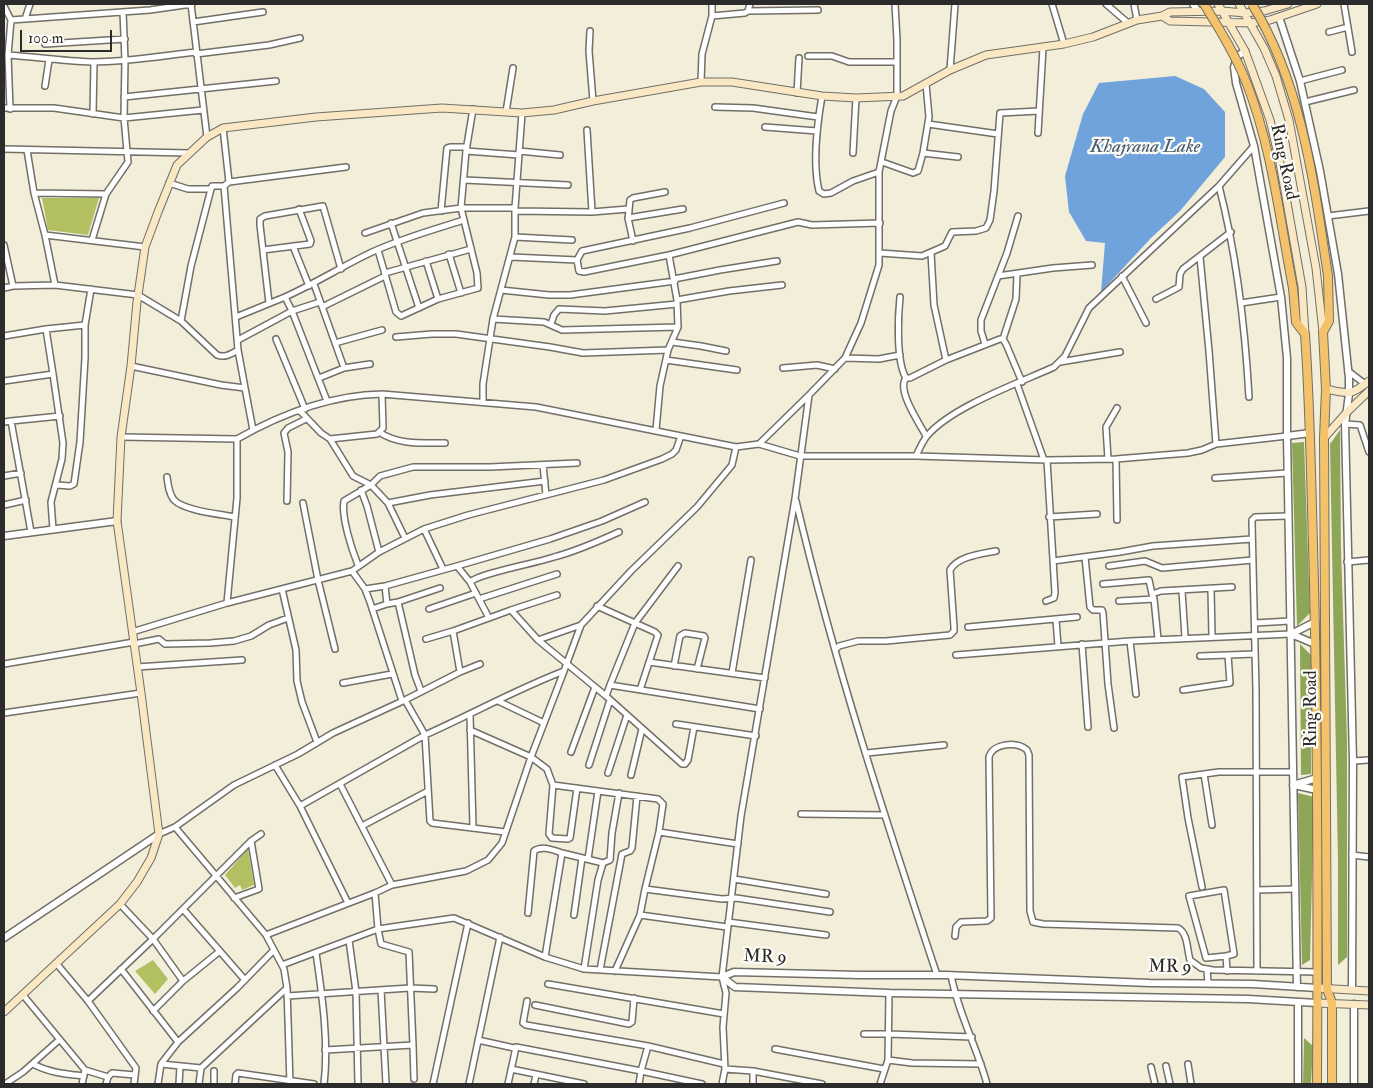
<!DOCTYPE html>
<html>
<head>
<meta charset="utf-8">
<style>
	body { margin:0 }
	#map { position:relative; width:1373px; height:1088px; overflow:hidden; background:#f2eeda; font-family:"IM FELL Double Pica",serif }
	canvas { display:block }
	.frame { position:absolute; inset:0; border:5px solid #2b2b2b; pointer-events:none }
	.scale { position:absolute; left:20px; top:30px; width:92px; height:22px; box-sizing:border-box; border:2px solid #2b2b2b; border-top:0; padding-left:6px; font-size:15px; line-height:18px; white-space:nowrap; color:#2b2b2b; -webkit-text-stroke:4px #fdfcf7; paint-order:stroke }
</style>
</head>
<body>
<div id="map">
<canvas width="1373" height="1088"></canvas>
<div class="frame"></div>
<div class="scale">100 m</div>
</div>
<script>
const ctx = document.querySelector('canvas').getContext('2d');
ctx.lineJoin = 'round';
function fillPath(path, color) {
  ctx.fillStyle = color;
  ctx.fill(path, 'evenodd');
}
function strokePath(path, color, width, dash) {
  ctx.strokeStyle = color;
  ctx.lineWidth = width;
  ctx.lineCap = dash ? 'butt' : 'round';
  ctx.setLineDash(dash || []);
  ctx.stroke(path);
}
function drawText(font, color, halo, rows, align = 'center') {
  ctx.font = font + ' "IM FELL Double Pica",serif';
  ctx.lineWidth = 4.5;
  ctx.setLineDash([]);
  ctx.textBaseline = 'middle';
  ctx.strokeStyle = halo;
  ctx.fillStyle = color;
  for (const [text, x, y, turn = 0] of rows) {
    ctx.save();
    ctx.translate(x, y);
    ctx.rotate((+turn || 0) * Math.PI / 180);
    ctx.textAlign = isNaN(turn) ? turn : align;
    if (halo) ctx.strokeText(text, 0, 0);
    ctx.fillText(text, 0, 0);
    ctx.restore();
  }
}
const green = new Path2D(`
	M42,198H99L88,235L48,230Z
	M248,849L254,885L242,890L240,885L235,888L225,875Z
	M153,960L168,979L155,994L135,971Z`);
const forest = new Path2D(`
	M1340,430L1341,549L1347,741V957L1338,965V860L1330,444Z
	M1304,442L1310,613L1297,626L1292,443Z
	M1300,644L1311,655V774L1301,775Z
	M1298,793L1314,797L1310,960L1302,965Z
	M1304,1038L1313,1046L1311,1084H1303Z`);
const water = new Path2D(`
	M1175,76L1204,89L1225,112V157L1180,211L1151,238L1101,292L1105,243L1086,241L1069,212L1065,176L1083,114L1099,83Z`);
const minor = new Path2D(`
	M191,4L207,137
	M1052,4L1064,44
	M1106,4L1128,23
	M1134,4L1137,20
	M1344,4L1352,52
	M4,6L11,20L8,55L10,109
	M748,11L818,10
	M123,12L125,60L124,118L128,162L106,194L34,193L45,235L145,247
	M712,16L745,13L748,11L750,4
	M25,19L30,4
	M11,20L150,10L192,4
	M193,22L263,12
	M590,31L589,51L593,101
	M1329,32L1348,27
	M45,44L125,39
	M196,54L269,45L300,38
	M8,55C36,57 64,61 92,62C127,62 162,56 196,52
	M808,56H832L849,62H896
	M950,70L955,4
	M1300,81L1342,70
	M701,82L702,54L712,16V4
	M45,86L49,60
	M797,93L799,58
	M822,96C817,125 812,162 819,191L824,194L831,193L853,181L879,172
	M124,97L276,81
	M1305,102L1354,90
	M715,107L753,108L818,117
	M4,108H54L124,118L203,110
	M506,112L513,68
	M93,114L94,62
	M928,124L998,134
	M765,127L817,131
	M223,128L229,182L224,186L238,350L245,388
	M1038,133L1043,48
	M4,149L188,153
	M27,150L34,193
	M466,151L519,155
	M519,151L560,155
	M853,153L856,98
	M923,153L958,157
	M882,162L913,173L918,171L923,153L929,117L926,84
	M464,180L568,185
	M229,182L346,167
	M169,183L188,189H211L212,186H224
	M1219,186C1237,256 1245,326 1249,397
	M629,210L630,200L633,198L665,192
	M441,211L447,148L450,147H467
	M515,211L592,212L587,130
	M592,212L628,209L629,211L628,218
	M1328,216L1369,211
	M391,223L419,308
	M365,233L423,213L461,208H515
	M45,235L55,285
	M515,237L572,240
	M92,240L106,194
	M633,241L628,218L683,209
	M4,245L13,286
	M293,246L309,286
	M263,250L310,244L311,241L299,209
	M378,250L396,312L401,316L438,299L478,288L477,273L461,208L466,151L473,109
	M880,253L922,256L945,246L952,232L976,231L986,228L990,220L994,191L1000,113L1039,111
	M931,253L934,305L946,360
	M449,254L461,293
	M511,257L577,260L582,251L690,228L784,203
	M1200,257L1209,351L1216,444
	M577,260L579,271L584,272L669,255
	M426,261L438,299
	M385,273L471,249
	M998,276L1053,268L1092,265
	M1122,276L1146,323
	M674,279L720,270L777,261
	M314,284L344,368
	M4,288L13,286L55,285L138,295L181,321L217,355C225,358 231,354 238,350
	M501,290L549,295H570L675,281
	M900,297C898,316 896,362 906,378H910L946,360L1000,339H1003L1006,344L1022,382
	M1156,299L1179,287L1180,274L1183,269L1231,232
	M677,300L729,291L782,285
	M269,303L260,225V219L265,216L323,206L341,269
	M1241,303L1281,297
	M322,307L385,276
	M236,317L285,297
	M493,319L544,322L562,330L678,327
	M181,321L191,266L211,189
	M551,324L554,315L559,309L605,311L677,304
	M46,329L53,374
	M4,336L46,329L85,325
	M396,337L432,334H456L550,347L583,353L668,350
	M276,339L305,409
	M1003,339L1016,299L1017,274
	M238,340L292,311L320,302
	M672,342L701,346L726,351
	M335,343L382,330
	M985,344L981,331V320L1007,253L1018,216
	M845,358L879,359L900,355
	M666,360L737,370
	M1060,362L1120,352
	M131,366L221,385L245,388L253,430
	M783,368L817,365L835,369
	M1348,371L1365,384
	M319,378L344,368L370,364
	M906,378C896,390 920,424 926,436
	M4,381L53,374L63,443L62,459L51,502L53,529
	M1017,384L1044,460
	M809,395L845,358L861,323L879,265V172L891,111L897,96V40L895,4
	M327,401L292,311L285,297C314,284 341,267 370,253C400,239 432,230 464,220
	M483,401V384L493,319L515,237V208L522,113
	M300,411L321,433L330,439L353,476L371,485L388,503L405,538
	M11,421L60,416
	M4,422L11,421L31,532
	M1345,424L1360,425L1369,452
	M656,430L660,386L668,350L678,327L677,300L669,255L798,222L812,225L880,223
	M379,432C398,445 423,443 445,443
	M121,437L237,439C281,414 332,395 382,394L536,407L736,447
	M330,439L377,434L383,428L382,394
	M759,444L800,456H916C919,450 922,442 927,436C951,407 1019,383 1054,367L1065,356L1089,308L1219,186L1254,146
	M916,456L1047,460L1116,459L1188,453L1202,450L1216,444L1287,436
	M1108,459L1106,427L1117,408
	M1116,459L1117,520
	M543,465L546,495
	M4,476L21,473
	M167,477C168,485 169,494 174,500C185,511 220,514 235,517
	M1215,478L1287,473
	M57,485L70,486L74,484L80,442L85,358V325L91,289
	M361,490L367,506L379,552
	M287,501L288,452L284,433L288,428L306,419
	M796,501C834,662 885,818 937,975
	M303,503L318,580L335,649
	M388,503L430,495L545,481
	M4,505L26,500
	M1049,517L1097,514
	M424,529L443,569
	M1085,557L1090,607L1093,610H1102L1103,613L1108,684L1114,728
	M1053,561L1120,552L1153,546L1252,539
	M1347,562L1369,560
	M358,565C352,550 341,517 344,501L371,485L380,476L413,467H490L577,463
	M457,566L550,539L602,521L645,502
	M1109,566L1145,561L1162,568L1253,560
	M352,571L379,552L424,529L468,515L604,480L662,459L672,454L676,450L681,436
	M470,582C480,573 537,563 554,557C577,551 597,542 619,532
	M1103,584L1149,580L1152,594
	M385,586L387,604L398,602L415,675L421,691
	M282,589L296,650L297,681L302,702L317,742
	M365,589L370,602L402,701
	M1211,589L1212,636
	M1182,591L1185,637
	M479,599L557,574
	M1046,601L1054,598L1055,593L1047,460
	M1119,601L1154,599
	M398,602L440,588
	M227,603L237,498V439
	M597,606L655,632L658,635L640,690
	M372,609L387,604
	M429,609L476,593
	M511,610L557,595
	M1056,620L1058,646
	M1255,623L1290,621
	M968,627L1077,617
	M132,632L227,603L352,571L365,589L385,586L457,566L470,582L489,618L511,610L538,640L581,625L631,571L697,507L732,465L736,447L759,444L809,395L795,499L741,816L722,977L726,993L723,1027L725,1069L722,1084
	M426,639L453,631
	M1158,639L1154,599L1152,594L1161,591L1232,587
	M538,640L606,696L682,764H685L688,760L694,727
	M1130,641L1136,694
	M134,644L159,639L165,644L210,643L234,641L251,636L269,625L288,618
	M1082,644L1088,727
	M835,650L839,646L858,641H886L950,635L954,631V627L950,570C958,556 981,554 996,551
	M956,655L1130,641L1291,634
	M1200,656L1255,654
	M649,662L765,678
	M4,664L134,642
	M674,666L680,636L685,633L704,636L705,638L697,669
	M137,667L242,660
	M460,672L480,664
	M732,673L751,560
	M343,683L392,674
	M610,685L635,623L678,566
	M1183,690L1230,683L1228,655
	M606,696L610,685L760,709
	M405,700L425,735C472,714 517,689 564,671L581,625
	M498,701L544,723
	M4,713L141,693
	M470,715L473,827
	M676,724L756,736
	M470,730L531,757L547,769L553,785L549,834L552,838L568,839L570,838L577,788
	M571,752L595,687
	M867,753L944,745
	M1353,761L1369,760
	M275,765L300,806L425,735L430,821L432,823L505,832
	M589,765L610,700
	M608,773L627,715
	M1204,774L1212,825
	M631,775L642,729
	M340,784L392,885
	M553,785L658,799L663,804L659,832L738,844
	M300,806L348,903
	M801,814L885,815
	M362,826L428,791
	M175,827L266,935L284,969L287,988L290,1084
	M159,834L175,827L234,785L298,754L333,733L405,700L460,672L453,631L489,618
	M1352,855L1369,857
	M588,859L598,791
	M734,879L826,894
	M1202,887L1188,818L1182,777L1219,772H1293
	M645,889L659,832
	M1257,890L1295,889
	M234,898L259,889L251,841
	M120,904L153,939L183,981
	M183,909L245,980
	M528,913L534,851C542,845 553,850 562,853
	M574,915L582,858
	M640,915L727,927
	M728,922L826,935
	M266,935L375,893L392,885L466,871L488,860L502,843L531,757L564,671
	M955,936L956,927L961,922L987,921L991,918L989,757C993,743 1017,741 1027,750L1029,755L1030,911L1033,922L1043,924L1178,928C1188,933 1187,950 1190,960L1201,968L1213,970L1317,972
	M349,940L356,992L358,1084
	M316,953C322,994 329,1043 324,1084
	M1226,956L1206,958L1189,896L1224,890L1234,954L1226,956L1227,971
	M545,957L562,853L603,863
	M56,963L88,1001L136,1068L134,1084
	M282,965L378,929L375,893
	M121,969L178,1042L161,1064L158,1084
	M584,969L598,880L603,863L610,860L612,833L619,793
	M1207,969L1208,983
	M600,970L622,854L630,851L632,848L637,796
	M615,971L640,915L645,889L722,899L736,898L830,912
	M1257,971L1256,691L1252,523V520L1255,517L1288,516
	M951,975C958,1013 977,1047 987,1084
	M548,984L724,1014
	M381,990L386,1084
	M23,995L85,1070L82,1084
	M287,996L410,988L434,989
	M88,1001L153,939L251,841L261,834
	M527,1001L523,1023L526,1025L648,1046L724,1064
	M535,1005L629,1024L632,1022L634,998
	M153,1011L183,981L220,951
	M864,1034H889L972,1037
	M478,1040L514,1048
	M178,1042L237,988L274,950
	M413,1045L409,952L381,944L378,929L454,918L545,957L584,969L722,977
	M775,1049L884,1069
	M325,1050L413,1045L414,1079
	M888,1060L912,1063L981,1064
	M33,1064C50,1073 65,1074 84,1076
	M161,1064L201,1068L287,988
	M1188,1064L1191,1084
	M1166,1066L1170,1084
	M1151,1067L1155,1084
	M511,1069L584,1084
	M725,1069L753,1071L822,1084
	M85,1070L108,1077L106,1084
	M753,1071V1084
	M108,1077L112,1073L135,1075
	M5,1084L23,1072L59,1040
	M179,1084L180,1067
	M199,1084L201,1068
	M214,1084V1071
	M235,1084L236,1075L238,1073L314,1084
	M433,1084L468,923
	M469,1084L500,937
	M508,1084L516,1047L641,1071L648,1046
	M534,1084L536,1075
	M639,1084L641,1071L702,1084
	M880,1084L888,1060L889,993`);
const tertiary = new Path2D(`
	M1193,4L1198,11
	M1279,17L1300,81L1320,171L1338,274L1349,378V394L1345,424L1353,761L1352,989
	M1245,51L1238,56L1234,67L1236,83L1254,146L1281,297L1287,358V436L1297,987
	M1287,436L1310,433
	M4,536L117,521
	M1291,634L1315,622
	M1291,634L1315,644
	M1293,785L1317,778
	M1294,785L1317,790
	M4,938L159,834
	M1317,988L1253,984L1150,983L945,975H860L734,972L722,977L735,987L889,993L1248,999L1317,1003
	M1354,1004V1084
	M1298,1084V1002`);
const secondary = new Path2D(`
	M1218,4L1245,51L1270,120L1280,163L1302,287L1305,334
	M1239,4L1264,48L1276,76L1289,120L1316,268L1323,332
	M1162,16L1170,21L1251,23L1270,20L1317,4
	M1326,389C1350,394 1350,396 1369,381
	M1324,438L1347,412L1369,391
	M1317,988L1369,991
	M1317,1003L1369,1005
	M4,1012L120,904L137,882L151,858L159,834L141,693L117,521L121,437L131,366L137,302L145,247L158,212L177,165L207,137L223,128L316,117L442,108L522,113L554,110L593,101L701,82H732L822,96L856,98L903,96L950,70L986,55L1064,44L1093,37L1137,20L1162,16L1170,12L1222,11L1245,13L1264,11L1288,4`);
const primary = new Path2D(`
	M1328,276L1329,321L1323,332L1326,389L1324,438L1327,989L1332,1003V1084
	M1293,288L1296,322L1305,334C1310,404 1311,475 1313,545C1318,725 1318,904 1317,1084`);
const primaryBridge = new Path2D(`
	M1204,4C1220,30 1236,56 1247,84C1272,148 1280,221 1293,288
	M1252,4C1302,85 1314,183 1328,276`);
const streetNames = [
	["Ring Road",1283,162,78],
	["Ring Road",1312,709,-90],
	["MR 9",765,958,2],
	["MR 9",1170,968,1]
];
const waterNames = [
	["Khajrana Lake",1145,148]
];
fillPath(green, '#b3c062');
fillPath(forest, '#8ea658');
fillPath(water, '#70a3db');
strokePath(minor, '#716f68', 8);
strokePath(tertiary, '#716f68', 9);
strokePath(secondary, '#716f68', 9);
strokePath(primary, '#716f68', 10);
strokePath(minor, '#fff', 5);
strokePath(tertiary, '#fff', 6);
strokePath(secondary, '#fae7c3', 7);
strokePath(primary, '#f3c26a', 8);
strokePath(primaryBridge, '#716f68', 10, []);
strokePath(primaryBridge, '#f3c26a', 8);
drawText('18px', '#2b2b2b', '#fdfcf7', streetNames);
drawText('italic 19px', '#475b71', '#fdfcf7', waterNames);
</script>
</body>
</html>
